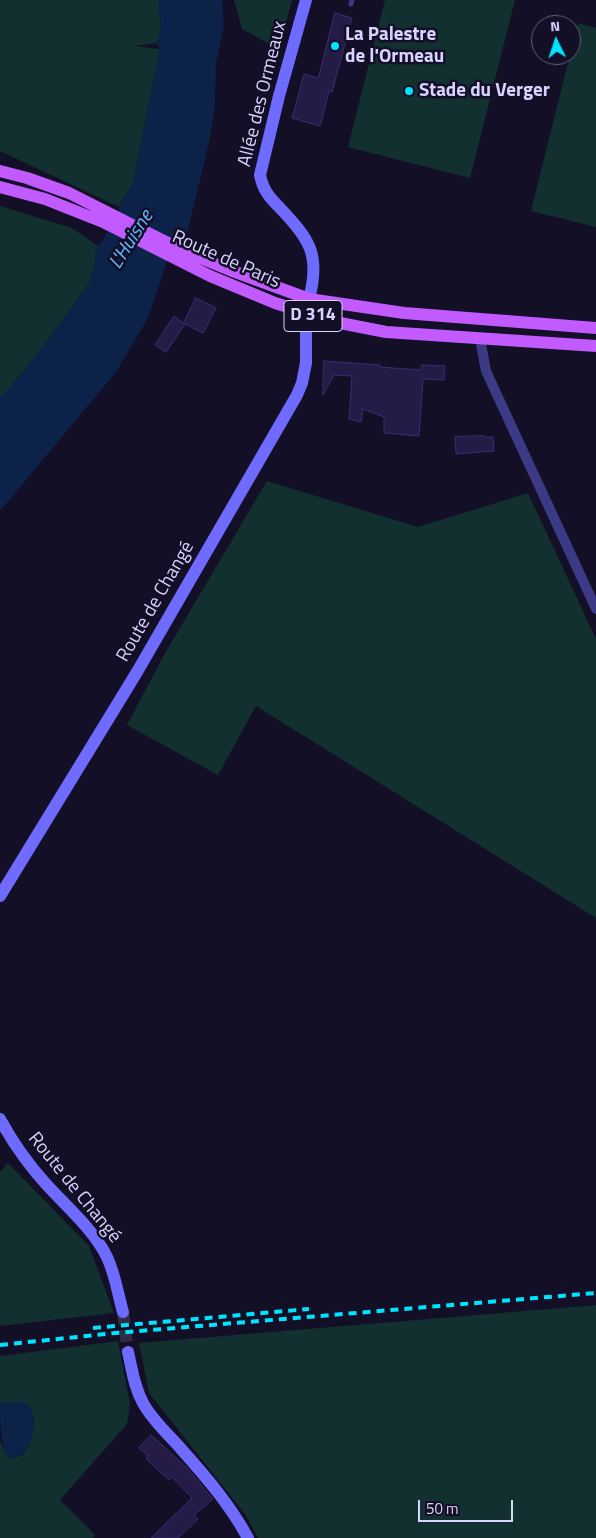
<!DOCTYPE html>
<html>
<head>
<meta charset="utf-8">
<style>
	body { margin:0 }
	#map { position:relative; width:596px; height:1538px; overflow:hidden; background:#130f26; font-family:"Titillium Web",sans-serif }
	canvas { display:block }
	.north { position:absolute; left:531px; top:15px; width:50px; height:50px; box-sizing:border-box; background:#130f26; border:1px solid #625e7d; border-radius:50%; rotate:356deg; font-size:14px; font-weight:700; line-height:20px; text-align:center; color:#d9d4ff }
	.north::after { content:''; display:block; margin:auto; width:18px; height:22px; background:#00e5ff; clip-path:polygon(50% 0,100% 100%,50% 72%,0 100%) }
	.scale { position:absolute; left:418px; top:1500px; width:95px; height:22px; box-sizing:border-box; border:2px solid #d9d4ff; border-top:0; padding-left:6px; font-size:15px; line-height:18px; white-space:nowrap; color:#d9d4ff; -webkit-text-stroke:4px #130f26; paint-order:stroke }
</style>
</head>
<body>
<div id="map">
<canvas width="596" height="1538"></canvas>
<div class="north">N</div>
<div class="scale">50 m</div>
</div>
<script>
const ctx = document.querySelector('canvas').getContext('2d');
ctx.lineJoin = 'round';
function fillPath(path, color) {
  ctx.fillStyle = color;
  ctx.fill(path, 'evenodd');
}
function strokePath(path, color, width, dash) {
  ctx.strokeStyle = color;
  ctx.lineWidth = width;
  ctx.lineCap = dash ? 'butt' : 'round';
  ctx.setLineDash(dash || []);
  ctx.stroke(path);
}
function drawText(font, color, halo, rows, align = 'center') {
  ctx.font = font + ' "Titillium Web",sans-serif';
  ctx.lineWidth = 5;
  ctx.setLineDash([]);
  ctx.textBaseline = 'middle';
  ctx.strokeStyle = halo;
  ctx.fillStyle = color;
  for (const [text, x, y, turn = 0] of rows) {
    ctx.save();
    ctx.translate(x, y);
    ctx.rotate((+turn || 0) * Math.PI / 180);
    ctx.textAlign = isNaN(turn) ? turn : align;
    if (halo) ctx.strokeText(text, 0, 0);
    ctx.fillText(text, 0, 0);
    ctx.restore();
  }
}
const green = new Path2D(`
	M0,0H159L161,30L157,43L134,46L160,49L133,183L119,207L0,151Z
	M234,0H292L279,49L242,29Z
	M385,0H515L470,178L348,147Z
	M578,23L596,28V227L531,211Z
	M0,206L72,228L98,246L96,250L95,264L90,282L44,346L0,401Z
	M267,481L418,527L528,493L596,639V918L256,706L218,775L127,725L165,653Z
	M8,1163L89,1246L114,1313L0,1326V1172Z
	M596,1305V1538H258L245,1514L149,1393L139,1343Z
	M118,1341L130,1404L127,1424L60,1500L95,1535L93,1538H0V1441L9,1458L23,1455L30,1443L34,1416L4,1403L0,1404V1356Z`);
const water = new Path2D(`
	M159,0H222L224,26L216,64L215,102L210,138L187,234L180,238L167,262L147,320L116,372L0,511V399L44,346L90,282L95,264L96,250L106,234L119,209V207L133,183L160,49L157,43L161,30Z
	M11,1402L28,1404C40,1420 32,1460 9,1458C0,1444 0,1422 0,1404Z`);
const building = new Path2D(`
	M335,13L352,18L332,92L329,91L320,126L292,118L304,74L318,78Z
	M196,298L216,308L203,333L185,324L166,352L155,345L174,316L183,323Z
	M324,361L380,365V367L421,370L422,365L445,366L444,380L423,379L419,436L384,433V417L363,409L361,422L349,419L352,376L334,375L323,395Z
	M484,436V437H493L494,451L456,454L455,437Z
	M151,1435L188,1469L213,1499L194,1515L198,1519L178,1538H151L192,1498L172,1477L169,1480L146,1459L148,1456L139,1448Z`);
const secondaryTunnel = new Path2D(`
	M123,1312L128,1352`);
const lane = new Path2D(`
	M351,4L352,0`);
const street = new Path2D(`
	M480,339L486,371L596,609`);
const secondary = new Path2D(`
	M306,0L279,96L260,175C263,190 269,197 280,208C309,239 321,254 309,299
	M0,896L137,672L297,395L302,383L306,363V314
	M0,1119C13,1143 28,1164 46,1184C67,1207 93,1229 107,1257C115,1274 118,1294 123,1312
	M128,1352C132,1369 134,1387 143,1403C152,1420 169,1435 182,1450C207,1478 230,1505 248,1538`);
const primary = new Path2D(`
	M0,171L27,178L69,193L186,252L230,270L309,299L404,313L596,328
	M0,187L45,199L103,222L210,276L275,303L335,322L386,332L596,346`);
const rail = new Path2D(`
	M93,1328L309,1309
	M0,1345L115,1333L596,1293`);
const markers = [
	[335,46,5,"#00e5ff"],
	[409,91,5,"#00e5ff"]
];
const shields = [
	[313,316,58]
];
const shieldNames = [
	["D 314",313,316]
];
const poiNames = [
	["La Palestre",345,35],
	["de l'Ormeau",345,57],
	["Stade du Verger",419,91]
];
const streetNames = [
	["Allée des Ormeaux",263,94,-76],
	["Route de Paris",226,260,24],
	["Route de Changé",156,602,-60],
	["Route de Changé",74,1188,51]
];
const waterNames = [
	["L'Huisne",132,240,-58]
];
fillPath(green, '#12302f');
fillPath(water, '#0c2248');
fillPath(building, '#241b47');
strokePath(building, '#3b2d73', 1);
strokePath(secondaryTunnel, '#312d47', 12, [12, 6]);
strokePath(lane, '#3d3a85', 5);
strokePath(street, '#3d3a85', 10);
strokePath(secondary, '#6f6bff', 12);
strokePath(primary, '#c25bff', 12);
strokePath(rail, '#00e5ff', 4, [8, 6]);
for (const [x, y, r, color] of markers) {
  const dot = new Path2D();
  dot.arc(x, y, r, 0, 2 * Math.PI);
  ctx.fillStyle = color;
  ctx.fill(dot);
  strokePath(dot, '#130f26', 2);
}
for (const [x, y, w] of shields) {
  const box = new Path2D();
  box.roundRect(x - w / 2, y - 15.5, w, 31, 4);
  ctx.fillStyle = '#130f26';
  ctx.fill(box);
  strokePath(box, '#d9d4ff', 1);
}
drawText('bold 18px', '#d9d4ff', null, shieldNames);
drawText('bold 19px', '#d9d4ff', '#130f26', poiNames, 'left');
drawText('19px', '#d9d4ff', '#130f26', streetNames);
drawText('italic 20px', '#62b6ff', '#130f26', waterNames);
</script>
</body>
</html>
